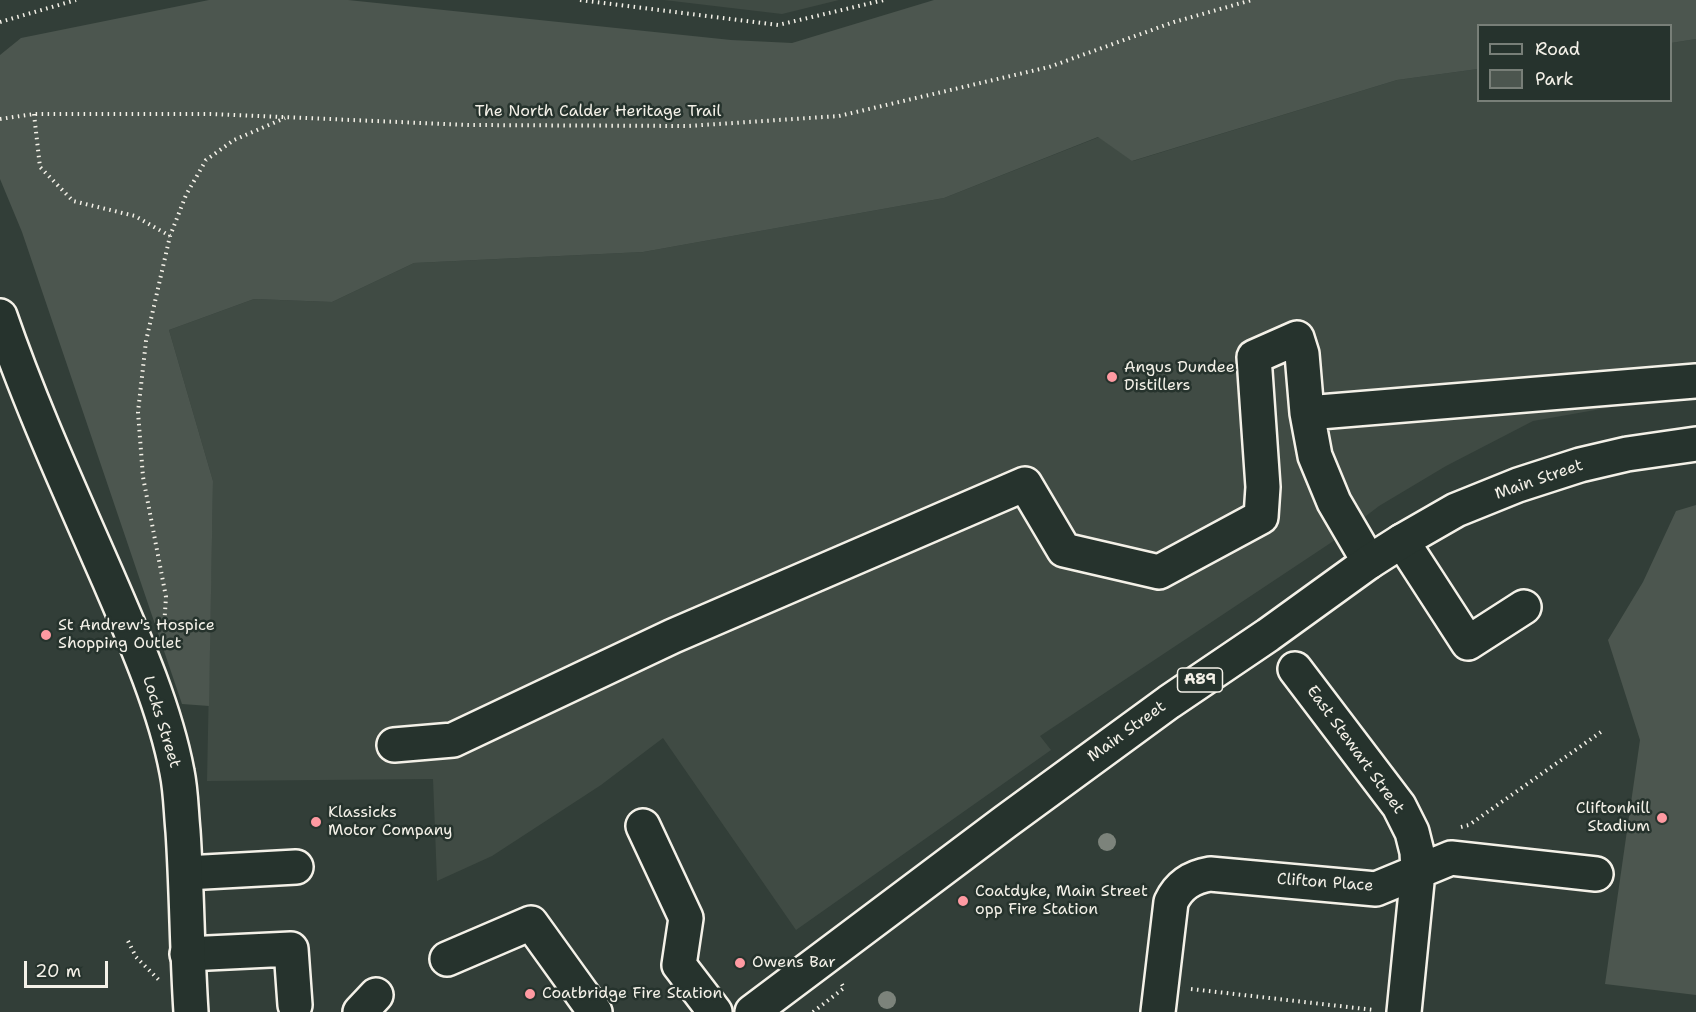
<!DOCTYPE html>
<html>
<head>
<meta charset="utf-8">
<style>
	body { margin:0 }
	#map { position:relative; width:1696px; height:1012px; overflow:hidden; background:#323e38; font-family:"Shantell Sans",sans-serif }
	canvas { display:block }
	.legend { position:absolute; left:1477px; top:24px; width:195px; height:78px; box-sizing:border-box; background:#26332d; border:2px solid #787f78; margin:0; padding:8px 10px; list-style:none; font-size:18px; color:#f4f1e8 }
	.legend li { display:flex; align-items:center; gap:12px; height:30px }
	.legend b { width:30px; border:2px solid #787f78 }
	.scale { position:absolute; left:24px; top:961px; width:84px; height:27px; box-sizing:border-box; border:3px solid #f4f1e8; border-top:0; padding-left:8px; font-size:18px; line-height:21px; white-space:nowrap; color:#f4f1e8; -webkit-text-stroke:4px #26332d; paint-order:stroke }
</style>
</head>
<body>
<div id="map">
<canvas width="1696" height="1012"></canvas>
<ul class="legend">
<li><b style="height:8px;background:#26332d"></b>Road</li>
<li><b style="height:16px;background:#4c564f"></b>Park</li>
</ul>
<div class="scale">20 m</div>
</div>
<script>
const ctx = document.querySelector('canvas').getContext('2d');
ctx.lineJoin = 'round';
function fillPath(path, color) {
  ctx.fillStyle = color;
  ctx.fill(path, 'evenodd');
}
function strokePath(path, color, width, dash) {
  ctx.strokeStyle = color;
  ctx.lineWidth = width;
  ctx.lineCap = dash ? 'butt' : 'round';
  ctx.setLineDash(dash || []);
  ctx.stroke(path);
}
function drawText(font, color, halo, rows, align = 'center') {
  ctx.font = font + ' "Shantell Sans",sans-serif';
  ctx.lineWidth = 5;
  ctx.setLineDash([]);
  ctx.textBaseline = 'middle';
  ctx.strokeStyle = halo;
  ctx.fillStyle = color;
  for (const [text, x, y, turn = 0] of rows) {
    ctx.save();
    ctx.translate(x, y);
    ctx.rotate((+turn || 0) * Math.PI / 180);
    ctx.textAlign = isNaN(turn) ? turn : align;
    if (halo) ctx.strokeText(text, 0, 0);
    ctx.fillText(text, 0, 0);
    ctx.restore();
  }
}
const built = new Path2D(`
	M664,0H839L782,14Z
	M1696,39V398L1635,403L1533,421L1446,466L1379,506L1332,542L1040,736L1051,750L796,930L663,738L601,785L492,856L437,881L433,779L207,781L213,481L169,330L254,299L332,302L414,263L643,252L944,198L1099,137L1133,161L1397,80L1478,69V100H1670L1671,43Z`);
const green = new Path2D(`
	M209,0H348L731,40L792,43L934,0H1696V39L1671,43L1670,26H1478V69L1397,80L1132,161L1098,137L944,198L643,252L414,263L332,302L254,299L169,330L213,481L209,706L182,704L22,232L0,179V55L21,38Z
	M1696,505V995L1605,984L1640,740L1608,640L1643,582L1676,511Z`);
const path = new Path2D(`
	M580,0L778,25L884,0
	M0,22L76,0
	M34,114L40,167L73,201L135,216L170,236
	M0,119L34,114H211L469,125L688,126L839,116L1049,67L1174,22L1252,0
	M164,627L166,597L143,477L138,412L146,341L170,236L186,195L206,160L234,140L285,118
	M1461,827L1469,825L1601,732
	M128,941L136,957L159,980
	M1191,989L1374,1010
	M813,1012L844,988L840,981`);
const minor = new Path2D(`
	M1307,413L1696,381
	M1402,541L1468,643L1524,607
	M1295,669L1399,806L1412,832L1417,852L1418,872L1404,1012
	M394,745L453,740L673,636L1025,484L1064,550L1159,572L1261,517L1263,487L1254,357L1297,338L1302,354L1307,413L1315,456L1334,502L1369,562
	M643,826L686,918L679,965L715,1012
	M186,873L296,867
	M187,954L291,949L295,1005
	M447,959L531,923L595,1012
	M360,1012L376,995
	M1158,1012L1171,902C1179,885 1192,877 1210,874L1376,889L1451,858L1596,874`);
const major = new Path2D(`
	M0,316C31,406 71,493 109,580C135,640 165,708 177,772C181,791 181,811 183,831C187,891 187,952 191,1012
	M752,1012L1005,822L1169,702L1268,635L1369,562L1402,541L1456,510L1518,485L1580,465L1627,454L1696,444`);
const trees = [
	[1107,842],
	[887,1000]
];
const markers = [
	[1112,377,6,"#ff9aa2"],
	[46,635,6,"#ff9aa2"],
	[1662,818,6,"#ff9aa2"],
	[316,822,6,"#ff9aa2"],
	[963,901,6,"#ff9aa2"],
	[740,963,6,"#ff9aa2"],
	[530,994,6,"#ff9aa2"]
];
const shields = [
	[1200,680,45]
];
const shieldNames = [
	["A89",1200,680]
];
const streetNames = [
	["The North Calder Heritage Trail",598,112],
	["Main Street",1539,480,-19],
	["Locks Street",161,722,73],
	["Main Street",1127,732,-36],
	["East Stewart Street",1355,750,54],
	["Clifton Place",1325,883,4]
];
const poiNames = [
	["Angus Dundee",1124,368],
	["Distillers",1124,386],
	["St Andrew's Hospice",58,626],
	["Shopping Outlet",58,644],
	["Cliftonhill",1650,809,"right"],
	["Stadium",1650,827,"right"],
	["Klassicks",328,813],
	["Motor Company",328,831],
	["Coatdyke, Main Street",975,892],
	["opp Fire Station",975,910],
	["Owens Bar",752,963],
	["Coatbridge Fire Station",542,994]
];
fillPath(built, '#404b44');
fillPath(green, '#4c564f');
strokePath(minor, '#f4f1e8', 38);
strokePath(major, '#f4f1e8', 38);
strokePath(path, '#f4f1e8', 4, [1.5, 4.5]);
strokePath(minor, '#26332d', 33);
strokePath(major, '#26332d', 33);
ctx.fillStyle = '#7c837b';
for (const [x, y] of trees) {
  ctx.beginPath();
  ctx.arc(x, y, 9, 0, 2 * Math.PI);
  ctx.fill();
}
for (const [x, y, r, color] of markers) {
  const dot = new Path2D();
  dot.arc(x, y, r, 0, 2 * Math.PI);
  ctx.fillStyle = color;
  ctx.fill(dot);
  strokePath(dot, '#26332d', 2);
}
for (const [x, y, w] of shields) {
  const box = new Path2D();
  box.roundRect(x - w / 2, y - 12, w, 24, 4.5);
  ctx.fillStyle = '#26332d';
  ctx.fill(box);
  strokePath(box, '#f4f1e8', 1.5);
}
drawText('bold 15px', '#f4f1e8', null, shieldNames);
drawText('16px', '#f4f1e8', '#26332d', streetNames);
drawText('16px', '#f4f1e8', '#26332d', poiNames, 'left');
</script>
</body>
</html>
